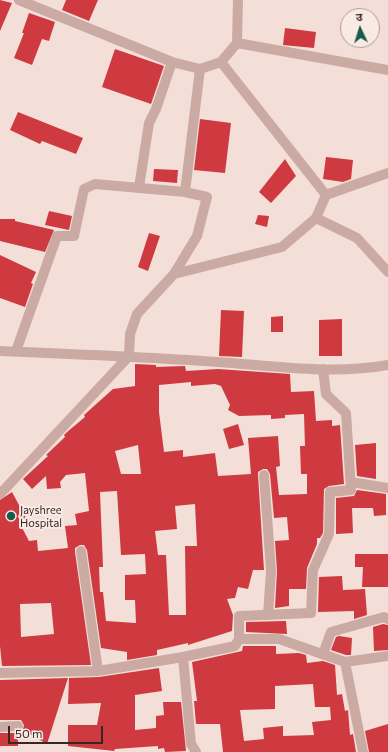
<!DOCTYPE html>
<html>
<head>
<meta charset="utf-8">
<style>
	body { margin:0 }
	#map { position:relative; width:388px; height:752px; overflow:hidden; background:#f3dfd8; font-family:Commissioner,"Noto Sans Devanagari",sans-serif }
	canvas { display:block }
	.north { position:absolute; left:340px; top:8px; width:40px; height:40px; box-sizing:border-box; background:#faeae4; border:1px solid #ac9c98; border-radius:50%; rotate:356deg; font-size:11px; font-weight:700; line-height:16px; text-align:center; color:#362626 }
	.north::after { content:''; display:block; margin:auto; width:14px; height:18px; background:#195a4c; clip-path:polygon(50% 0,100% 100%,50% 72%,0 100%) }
	.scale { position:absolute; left:8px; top:726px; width:95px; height:18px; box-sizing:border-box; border:2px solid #362626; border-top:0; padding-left:5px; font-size:12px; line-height:14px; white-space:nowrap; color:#362626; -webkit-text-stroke:3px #faeae4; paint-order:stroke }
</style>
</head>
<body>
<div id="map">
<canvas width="388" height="752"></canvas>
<div class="north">उ</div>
<div class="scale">50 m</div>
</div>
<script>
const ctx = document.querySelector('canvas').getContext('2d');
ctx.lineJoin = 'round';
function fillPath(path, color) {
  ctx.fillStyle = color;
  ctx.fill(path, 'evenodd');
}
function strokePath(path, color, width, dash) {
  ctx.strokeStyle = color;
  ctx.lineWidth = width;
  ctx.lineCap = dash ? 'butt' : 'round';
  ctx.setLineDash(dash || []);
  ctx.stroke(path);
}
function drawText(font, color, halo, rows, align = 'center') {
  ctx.font = font + ' Commissioner,sans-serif';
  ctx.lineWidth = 4;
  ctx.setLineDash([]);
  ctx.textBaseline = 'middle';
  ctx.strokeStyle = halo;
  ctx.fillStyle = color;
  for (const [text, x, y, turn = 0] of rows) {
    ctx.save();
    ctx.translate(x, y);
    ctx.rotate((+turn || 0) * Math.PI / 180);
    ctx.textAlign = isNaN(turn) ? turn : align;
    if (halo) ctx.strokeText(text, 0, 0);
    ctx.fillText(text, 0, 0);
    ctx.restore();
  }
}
const building = new Path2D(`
	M0,0L12,3L0,31Z
	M66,0H98L89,21L62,10Z
	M29,13L55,22L49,41L42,39L32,65L14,58L24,33H22Z
	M285,28L316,32L314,48L283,45Z
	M115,49L164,66L151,104L102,87Z
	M18,112L83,138L76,154L42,141L40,144L10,130Z
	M200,119L231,123L225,173L194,170Z
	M326,157L353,160L351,179L343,182L323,179Z
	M285,159L296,176L271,203L259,192Z
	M154,169L178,170L177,183L153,181Z
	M49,211L72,216L69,230L45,225Z
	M258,215L269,216L267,227L255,224Z
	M0,219H15V221L54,230L45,252L0,241Z
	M149,233L160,236L148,271L138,267Z
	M0,255L36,272L31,283L33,284L25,307L0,298Z
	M221,310L244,311L242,357L219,356Z
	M283,316V332H271V317Z
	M342,319V356H319V320Z
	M135,364L156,365V367L185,366L186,371L218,369L290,374L291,392L314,391L316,421L332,420V426L340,425L344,484L329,486L324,489L323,533L320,538H317V544L307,568L306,589H289V606L275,608L277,571L275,541L289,540L287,517L274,518L270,474L267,469H263L258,472V475L264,570H253L248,589L238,587L235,598L227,599L233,615L232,631L188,645V643L157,650V655L127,660V652L101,648L87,550L84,545H80L75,548V552L91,665L2,666L0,646V500L12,492L26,518L19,522L29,541L37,540L38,551L68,548L65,526L77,525L75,514L89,511L85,473L66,475L60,482L61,488L47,489L46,476L32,489L23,479L48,456L46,455L65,437L64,435L67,432L85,417L84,415L113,389L135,386ZM191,382V386L215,384L221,386L230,405L228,410L239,416L271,415V419L285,418V415L304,414L305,446H300L301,474H307V494L279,495L276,467L280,466L278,436L248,438L251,474L218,476L215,453L183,457V450L164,452L159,412V385ZM138,445L141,474H121L115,451ZM117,491L121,555L145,554L146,574L125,575V600H135L136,623L106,621L103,592H100L99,567H103L100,492ZM195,504L197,546H185L186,615H169L166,555H158L155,531L177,529L175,506ZM51,603L54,634L21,637L20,604Z
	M238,424L244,445L229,449L223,429Z
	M376,443V479L357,476L355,445Z
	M357,490L386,494V515L374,516L373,508H352L353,533L336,534V498L354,496Z
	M355,554H388V587H362L363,567H355Z
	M342,576L343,590L365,589L367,615L354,619V611L318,612L319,577Z
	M286,621L287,634L246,632V622Z
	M383,624L388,625V650L374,651L373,627Z
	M339,636L352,638L351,655H346L331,650L336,637Z
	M243,646H276V654L299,653L306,655L307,663L323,661L335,665L337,695L342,694L345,711L348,710L350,735L353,734L356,752H223L220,724H196L194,701H197L192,662L242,651ZM313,684L315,707H330L331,720L312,722L314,735L283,736V726L263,728L264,739L244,741L240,710L275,709V686Z
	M159,668L162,691L135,695V730L156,728V716L164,715L163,702H181L186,751L165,752L164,748L158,749V746L115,749L114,751L68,746V725H97L101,703L68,704L69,678L99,677Z
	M68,678L47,744L23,730L24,725L21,720H0V680Z
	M388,724V752H369L365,731Z
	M0,733H18V746H0Z`);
const minor = new Path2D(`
	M19,0L172,62L200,69L221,62L237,43L238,0
	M237,43L388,70
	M221,62L326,195
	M139,187L149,123L156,109L172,62
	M185,192L200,69
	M316,218L357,238L388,272
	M174,274L282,247L316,218L326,195L388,173
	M0,351C73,354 146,357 218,362C274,366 333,375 388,365
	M264,475L271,571L268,615
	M351,482L388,488
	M0,494L129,356L130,334L137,314L174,274L197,236L207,197L185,192L95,184L84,189L74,236H57L16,351
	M81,551L98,671
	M239,639H279L345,662L363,752
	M323,654L331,632L384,617L388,619
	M183,657L191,744L196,752
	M345,662L388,656
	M0,673L98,671L183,657L235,646L239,639V616L311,613L313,570L329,534L330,492L351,490L346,413L326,394L323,369
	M0,727L18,726`);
const markers = [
	[11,516,5,"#195a4c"]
];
const poiNames = [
	["Jayshree",20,510],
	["Hospital",20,523]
];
fillPath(building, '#ce3a3f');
strokePath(minor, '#cbaaa3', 10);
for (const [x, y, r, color] of markers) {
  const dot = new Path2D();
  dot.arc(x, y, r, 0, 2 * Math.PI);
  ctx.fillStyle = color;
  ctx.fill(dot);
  strokePath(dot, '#faeae4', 1.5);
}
drawText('11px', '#362626', '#faeae4', poiNames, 'left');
</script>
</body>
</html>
